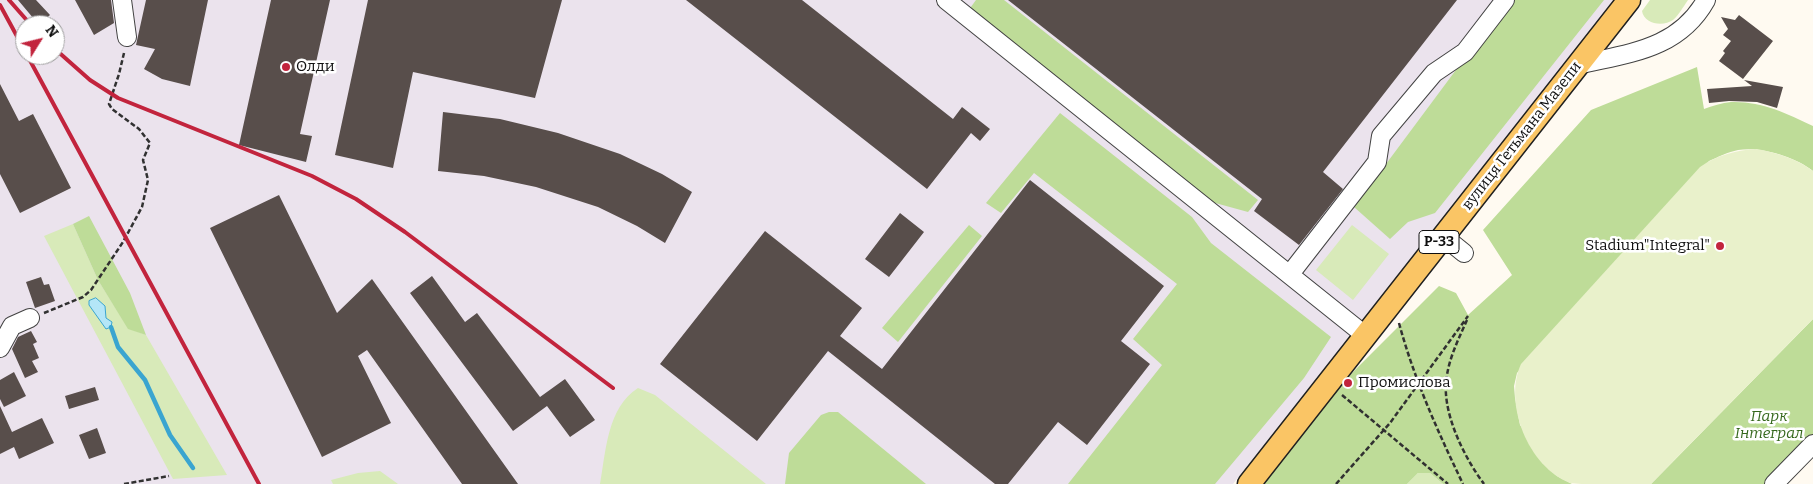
<!DOCTYPE html>
<html>
<head>
<meta charset="utf-8">
<style>
	body { margin:0 }
	#map { position:relative; width:1813px; height:484px; overflow:hidden; background:#fffaf1; font-family:Bitter,serif }
	canvas { display:block }
	.north { position:absolute; left:15px; top:15px; width:50px; height:50px; box-sizing:border-box; background:#fff; border:1px solid #9f9f9f; border-radius:50%; rotate:54deg; font-size:14px; font-weight:700; line-height:20px; text-align:center; color:#0f0f0f }
	.north::after { content:''; display:block; margin:auto; width:18px; height:22px; background:#c2243d; clip-path:polygon(50% 0,100% 100%,50% 72%,0 100%) }
</style>
</head>
<body>
<div id="map">
<canvas width="1813" height="484"></canvas>
<div class="north">N</div>
</div>
<script>
const ctx = document.querySelector('canvas').getContext('2d');
ctx.lineJoin = 'round';
function fillPath(path, color) {
  ctx.fillStyle = color;
  ctx.fill(path, 'evenodd');
}
function strokePath(path, color, width, dash) {
  ctx.strokeStyle = color;
  ctx.lineWidth = width;
  ctx.lineCap = dash ? 'butt' : 'round';
  ctx.setLineDash(dash || []);
  ctx.stroke(path);
}
function drawText(font, color, halo, rows, align = 'center') {
  ctx.font = font + ' Bitter,serif';
  ctx.lineWidth = 5;
  ctx.setLineDash([]);
  ctx.textBaseline = 'middle';
  ctx.strokeStyle = halo;
  ctx.fillStyle = color;
  for (const [text, x, y, turn = 0] of rows) {
    ctx.save();
    ctx.translate(x, y);
    ctx.rotate((+turn || 0) * Math.PI / 180);
    ctx.textAlign = isNaN(turn) ? turn : align;
    if (halo) ctx.strokeText(text, 0, 0);
    ctx.fillText(text, 0, 0);
    ctx.restore();
  }
}
const industrial = new Path2D(`
	M0,0H1613L1233,484H0ZM25,25H55V55H25Z`);
const green = new Path2D(`
	M1650,0H1688C1683,7 1679,15 1673,20C1663,27 1644,24 1642,11Z
	M73,224L98,280L128,328L146,335L227,475L173,479L44,236Z
	M1352,225L1389,254L1353,300L1316,270Z
	M638,388L655,395L766,484H600C606,451 607,408 638,388Z
	M380,471L398,484H333L331,480L358,473Z
	M1418,473H1430L1443,484H1407Z`);
const forest = new Path2D(`
	M976,0H1004L1258,200L1248,212L1208,201L968,11Z
	M1508,0H1604L1435,213L1408,222L1390,239L1354,207Z
	M1697,67L1704,109C1712,106 1722,103 1731,102C1761,101 1786,113 1813,126V171C1796,157 1761,146 1738,150C1728,152 1718,157 1709,161L1517,373L1514,386L1515,398L1520,425L1557,476L1572,484H1443L1430,473H1418L1407,484H1261L1336,389L1439,286L1456,293L1468,315L1512,275L1483,230L1591,110Z
	M1060,113L1192,217L1211,243L1331,337L1304,378L1215,484H1068L1162,365L1133,339L1177,284L1034,173L1001,213L986,203Z
	M89,216L130,293L146,335L128,329L98,280L73,224Z
	M969,225L982,236L898,342L882,328Z
	M1813,319V444L1774,484H1651Z
	M829,412H838L926,484H785L789,453L821,415Z`);
const pitch = new Path2D(`
	M1757,149C1777,153 1797,159 1813,171V319L1651,484C1631,484 1612,484 1593,484C1586,484 1577,484 1570,483C1528,467 1503,403 1521,364L1700,167C1717,155 1737,150 1757,149Z`);
const water = new Path2D(`
	M96,298L105,306L106,318L112,322L111,327L106,329L89,305V301Z`);
const stream = new Path2D(`
	M111,327L118,347L145,380L170,435L193,468`);
const building = new Path2D(`
	M18,0H36L50,15L39,25Z
	M75,0H111L114,23L94,35Z
	M146,0H208L190,86L162,79L144,69L155,49L136,45Z
	M271,0H330L300,134L312,136L306,162L239,145Z
	M368,0H562L535,98L413,72L393,168L335,155Z
	M686,0H802L953,119L962,107L990,129L980,141L971,133L927,189Z
	M1008,0H1457L1323,172L1343,189L1299,245L1254,211L1262,199Z
	M1739,15L1773,41L1743,79L1719,61L1725,53L1723,51L1731,41L1723,35L1728,29L1721,17L1735,20Z
	M1744,80L1783,87L1777,108L1757,102L1729,101L1709,103L1707,89L1752,86Z
	M0,84L19,121L33,114L71,188L20,213L0,174Z
	M443,112L500,119L558,133L620,154L662,174L692,192L665,243L637,226L598,207L536,187L484,176L438,171Z
	M1030,180L1164,286L1121,341L1150,364L1087,445L1058,422L1008,484H995L828,351L757,441L660,364L765,231L862,308L840,336L882,369Z
	M279,195L337,313L372,279L518,484H462L367,350L358,356L391,423L322,457L210,228Z
	M900,213L924,232L889,277L865,259Z
	M432,276L465,322L477,313L540,397L565,379L595,420L570,437L547,406L513,431L410,293Z
	M41,277L44,285L49,284L55,301L35,308L26,282Z
	M31,331L37,342L33,344L39,358L32,361L38,372L25,378L12,349L18,337Z
	M14,372L26,396L4,407L0,399V380Z
	M95,387L99,400L69,409L65,396Z
	M0,406L12,432L42,418L54,443L19,459L14,447L0,454Z
	M97,428L106,453L89,459L79,435Z`);
const path = new Path2D(`
	M44,313L83,297L91,290L123,242L142,207L148,180L143,160L150,143L139,129L112,109L109,104L119,74L124,53
	M1467,320C1459,338 1450,356 1447,375C1440,410 1464,457 1484,484
	M1399,323C1414,379 1438,432 1463,484
	M1342,395L1448,484
	M124,484L169,476
	M1336,484L1390,423L1468,316`);
const minor = new Path2D(`
	M122,0L127,37
	M946,0L1366,336
	M1578,65C1628,53 1678,50 1706,0
	M1443,236L1464,253
	M1290,274L1377,162L1381,136L1434,73L1465,52L1505,0
	M0,348L12,326L30,318
	M1774,484L1813,444`);
const major = new Path2D(`
	M1249,484L1629,0`);
const rail = new Path2D(`
	M9,0L31,25
	M0,5L25,51
	M55,49L90,80L118,98L312,176L356,199L405,232L613,388
	M27,55L259,484`);
const markers = [
	[286,67,5,"#c2243d"],
	[1720,246,5,"#c2243d"],
	[1348,383,5,"#c2243d"]
];
const shields = [
	[1439,242,40]
];
const shieldNames = [
	["Р-33",1439,242]
];
const poiNames = [
	["Олди",296,67],
	["Stadium\"Integral\"",1710,246,"right"],
	["Промислова",1358,383]
];
const streetNames = [
	["вулиця Гетьмана Мазепи",1522,136,-52]
];
const parkNames = [
	["Парк",1769,417],
	["Інтеграл",1769,434]
];
fillPath(industrial, '#ebe3ed');
fillPath(green, '#d8eab9');
fillPath(forest, '#bedc98');
fillPath(pitch, '#e9f1cb');
fillPath(water, '#b4e6f7');
strokePath(water, '#3aa5d0', 1);
strokePath(stream, '#3aa5d0', 4.5);
fillPath(building, '#584e4b');
strokePath(minor, '#424242', 20);
strokePath(major, '#202020', 25);
strokePath(path, '#313131', 2.5, [5, 2.5]);
strokePath(minor, '#fff', 18);
strokePath(major, '#fac565', 22);
strokePath(rail, '#c2243d', 4);
for (const [x, y, r, color] of markers) {
  const dot = new Path2D();
  dot.arc(x, y, r, 0, 2 * Math.PI);
  ctx.fillStyle = color;
  ctx.fill(dot);
  strokePath(dot, '#fff', 2);
}
for (const [x, y, w] of shields) {
  const box = new Path2D();
  box.roundRect(x - w / 2, y - 11.5, w, 23, 4);
  ctx.fillStyle = '#fff';
  ctx.fill(box);
  strokePath(box, '#0f0f0f', 1);
}
drawText('bold 14px', '#0f0f0f', null, shieldNames);
drawText('15px', '#0f0f0f', '#fff', poiNames, 'left');
drawText('15px', '#0f0f0f', '#fff', streetNames);
drawText('italic 15px', '#35681d', '#fff', parkNames);
</script>
</body>
</html>
